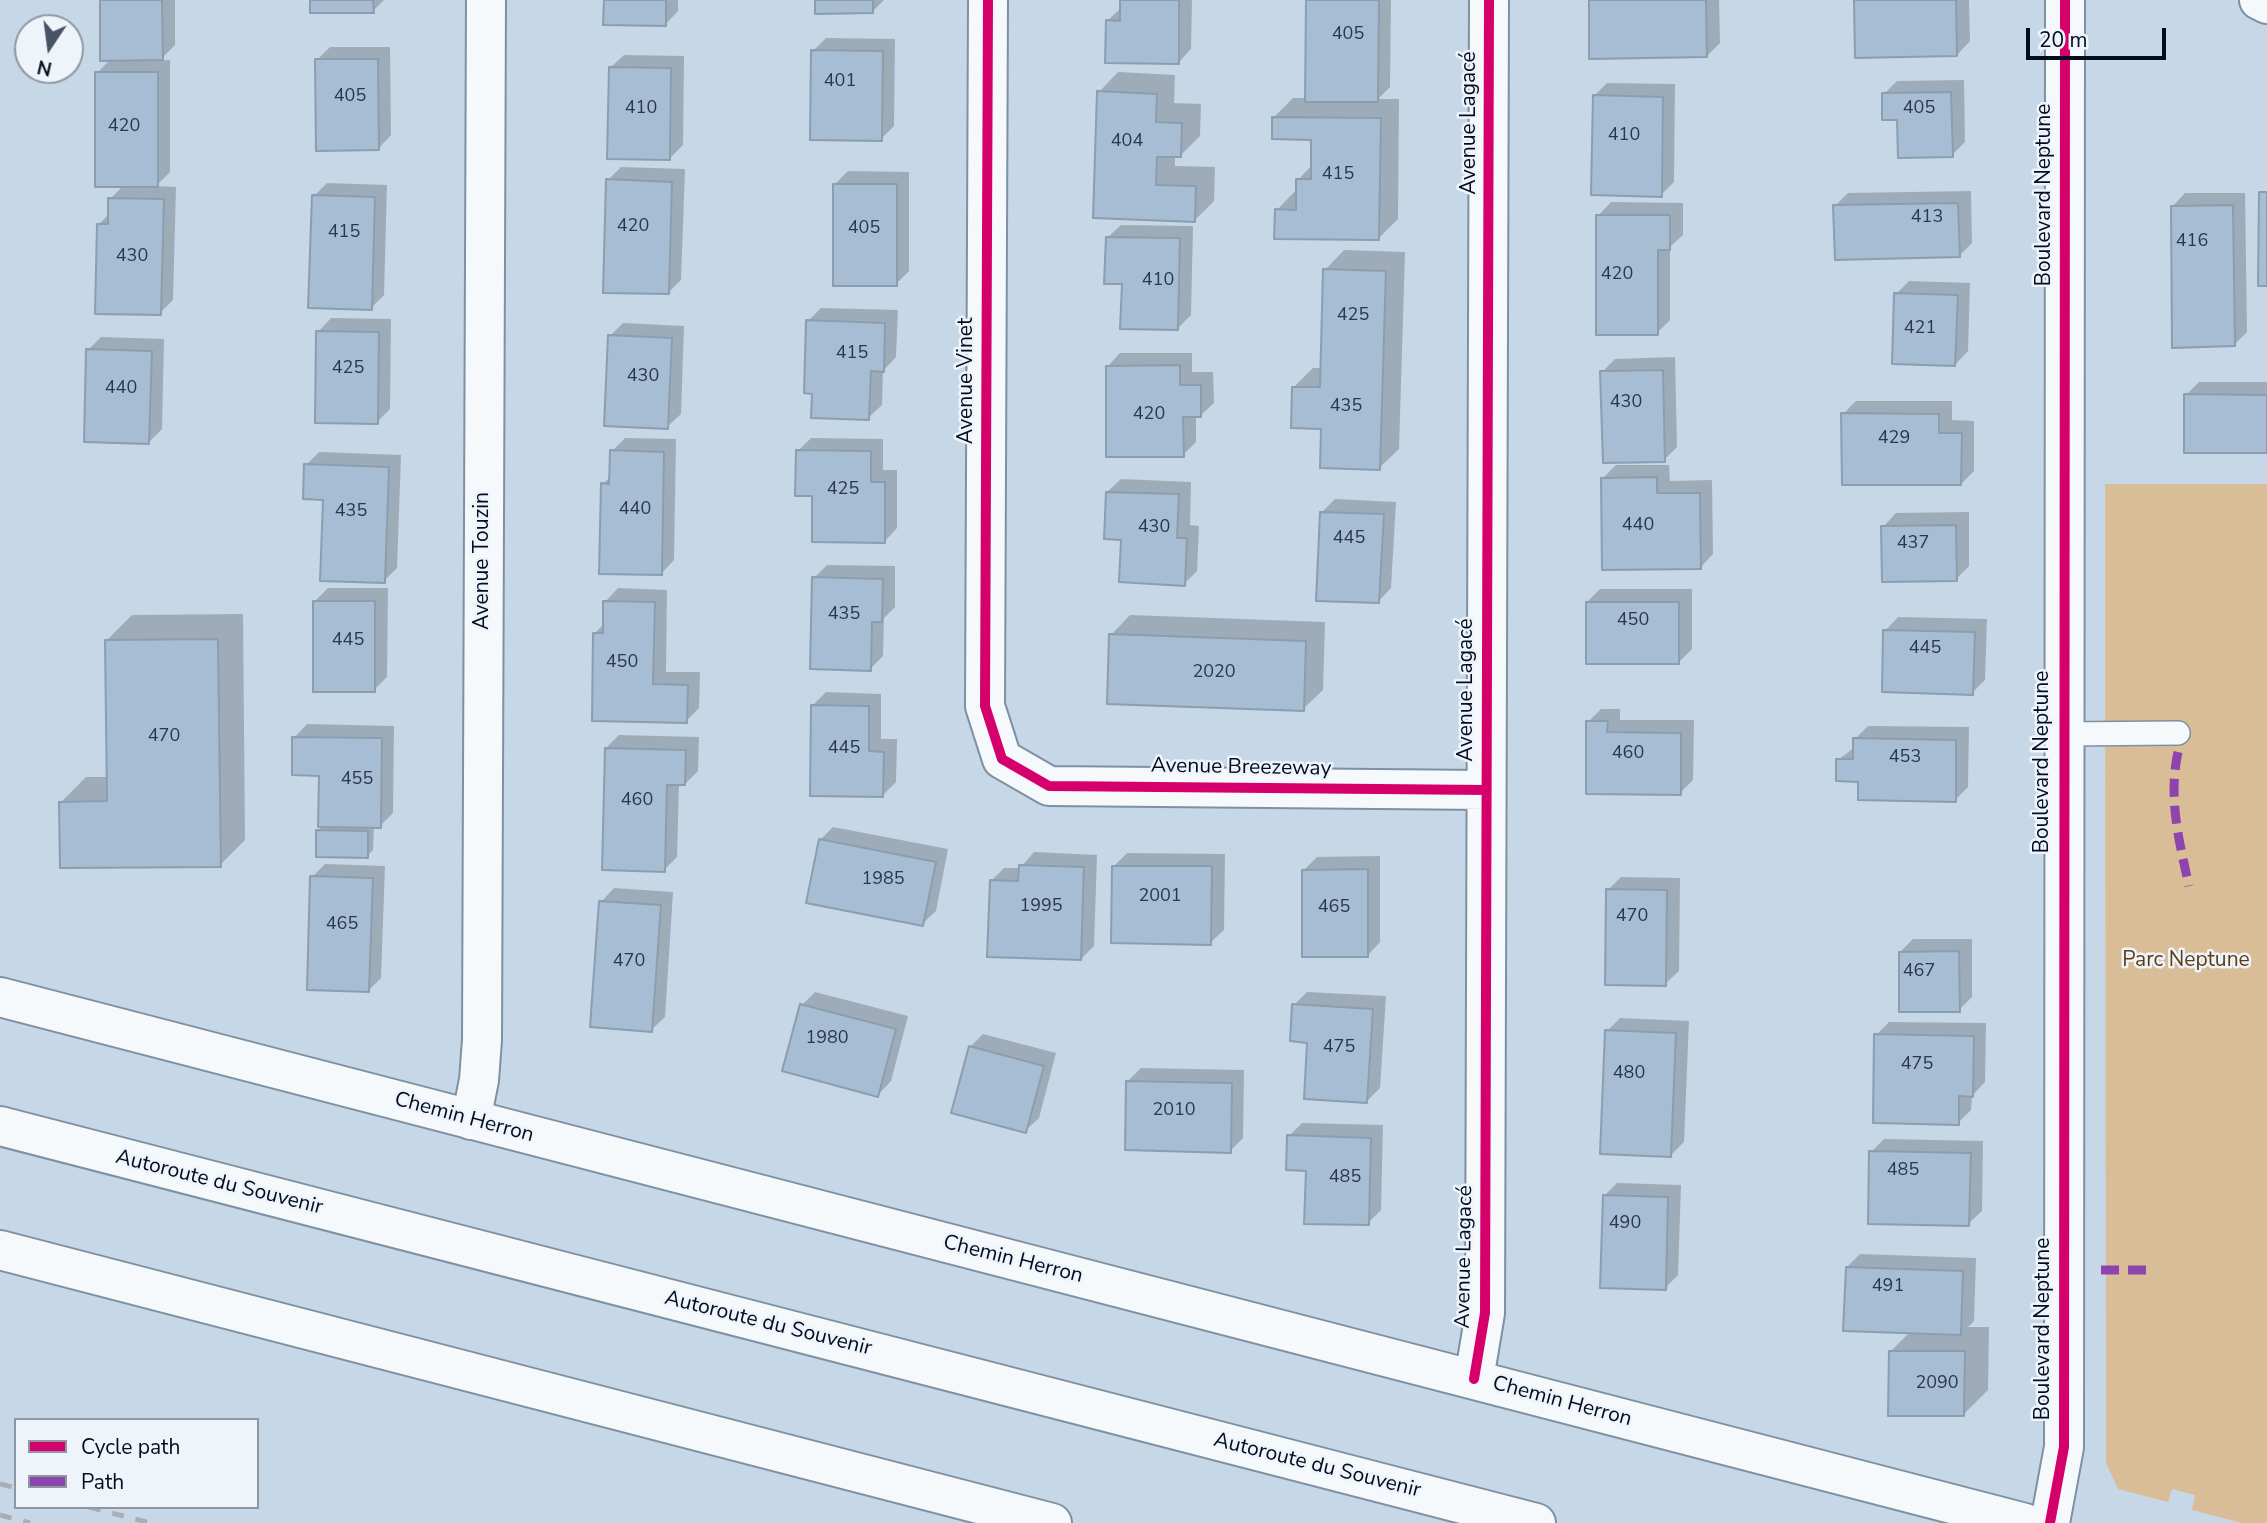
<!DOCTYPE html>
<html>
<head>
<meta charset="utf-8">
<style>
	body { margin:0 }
	#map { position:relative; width:2267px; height:1523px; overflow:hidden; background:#c6d7e8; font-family:"Nunito Sans",sans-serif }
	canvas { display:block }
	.legend { position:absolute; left:14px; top:1418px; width:245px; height:91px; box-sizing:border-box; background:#eff4fa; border:2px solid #8f97a2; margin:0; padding:9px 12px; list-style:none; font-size:21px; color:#000c1f }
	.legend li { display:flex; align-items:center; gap:14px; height:35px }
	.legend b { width:35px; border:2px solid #8f97a2 }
	.north { position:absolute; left:14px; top:14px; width:70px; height:70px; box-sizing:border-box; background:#eff4fa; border:2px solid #8f97a2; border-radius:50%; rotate:193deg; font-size:19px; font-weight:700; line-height:28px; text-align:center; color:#000c1f }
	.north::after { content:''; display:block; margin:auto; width:24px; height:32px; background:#455365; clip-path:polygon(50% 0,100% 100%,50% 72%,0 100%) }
	.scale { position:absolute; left:2026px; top:28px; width:140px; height:32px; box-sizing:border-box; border:4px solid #000c1f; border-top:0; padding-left:9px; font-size:21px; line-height:24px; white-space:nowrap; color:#000c1f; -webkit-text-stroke:5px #eff4fa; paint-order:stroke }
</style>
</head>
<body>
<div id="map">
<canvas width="2267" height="1523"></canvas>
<ul class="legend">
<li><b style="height:9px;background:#d6006c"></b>Cycle path</li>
<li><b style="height:9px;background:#8e44ad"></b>Path</li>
</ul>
<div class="north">N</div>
<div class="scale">20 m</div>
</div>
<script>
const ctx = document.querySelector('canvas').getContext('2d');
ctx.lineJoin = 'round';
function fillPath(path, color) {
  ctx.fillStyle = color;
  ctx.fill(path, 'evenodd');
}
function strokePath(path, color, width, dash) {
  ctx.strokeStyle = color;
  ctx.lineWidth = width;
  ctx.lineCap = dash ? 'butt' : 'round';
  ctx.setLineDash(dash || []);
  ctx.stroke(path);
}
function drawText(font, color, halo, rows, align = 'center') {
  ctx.font = font + ' "Nunito Sans",sans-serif';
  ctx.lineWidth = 5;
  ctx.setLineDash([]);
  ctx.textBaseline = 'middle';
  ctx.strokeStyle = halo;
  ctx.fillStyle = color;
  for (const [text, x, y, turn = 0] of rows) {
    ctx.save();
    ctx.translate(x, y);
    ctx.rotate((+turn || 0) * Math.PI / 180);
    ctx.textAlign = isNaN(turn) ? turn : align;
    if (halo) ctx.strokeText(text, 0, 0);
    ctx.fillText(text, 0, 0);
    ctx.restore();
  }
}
const green = new Path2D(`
	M2105,484H2267V1523H2242L2192,1510L2195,1495L2172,1489L2168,1502L2118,1489L2106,1463Z`);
const shadow = new Path2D(`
	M102,0H175V45L160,60H170V172L156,186L176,187L173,300L160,313L99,224L110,213V199L124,185L97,73L111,59Z
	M311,0H384L373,11Z
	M606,0H678V11L665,25Z
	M817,0H884L873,11Z
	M1122,0H1192L1191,49L1178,63L1107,21L1122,7Z
	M1308,0H1391L1390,87L1378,99H1399L1398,219L1378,239L1277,210L1296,190L1298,180L1312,165V139L1273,118L1293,98H1307Z
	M1590,0H1719L1720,43L1707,56Z
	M1856,0H1969L1970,41L1957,55Z
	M826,38L895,39L894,126L881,139L813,51Z
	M330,47H390L391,135L378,149L317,60Z
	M624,55L684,56L683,145L670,158L610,68Z
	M1118,72L1175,75L1174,103L1201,104L1200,136L1180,156L1175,155V166L1215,167L1214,201L1195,220L1094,216L1099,92Z
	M1964,80L1965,142L1952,155L1898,119L1884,94L1897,81Z
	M1607,83L1675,84L1674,182L1661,195L1594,96Z
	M621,167L685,169L681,280L668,293L608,180Z
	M848,171L909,172V271L896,284L835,184Z
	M327,183L387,185L384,295L371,308L314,196Z
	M1971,191L1972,243L1959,256L1835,206L1848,193Z
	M2185,193H2245L2247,332L2234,345L2172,207Z
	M1611,202L1683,203V235L1670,247V320L1657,333L1598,216Z
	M1121,225L1193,226L1191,315L1178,328L1123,283L1107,238Z
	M1344,250L1405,252L1399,449L1379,468L1323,428L1294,387L1313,368H1322L1325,270Z
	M1909,281L1970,283L1968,351L1955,365L1896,294Z
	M821,308L898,310L896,357L883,371L882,405L868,418L814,392L808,321Z
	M331,318L391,319L390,409L377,422L318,332Z
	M623,323L684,326L681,414L667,427L610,336Z
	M101,337L164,339L162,429L149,442L88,350Z
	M1120,353H1192V372H1213L1214,403L1200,416H1196V442L1183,455L1107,367Z
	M1675,357L1677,447L1664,460L1602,372L1615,359Z
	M2199,382H2267V451L2186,395Z
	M1856,401H1952V420L1974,421V471L1961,484L1843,414Z
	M625,438L676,439L674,560L661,574L603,484L611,476L612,451Z
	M811,438L883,439V470H897V528L884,542L814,494L798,451Z
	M319,452L401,455L397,568L384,581L325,498L306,465Z
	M1616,465H1669L1670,481L1712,480L1713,554L1700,568L1602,479Z
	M1121,479L1191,482L1190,525L1199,526L1197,571L1184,584L1123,538L1107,492Z
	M1335,499L1396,502L1391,588L1378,602L1322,512Z
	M1969,512V566L1956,579L1883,527L1896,513Z
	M827,565L895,566V607L884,618L883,656L870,669L814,578Z
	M328,588H388L387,677L374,690L315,601Z
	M618,588L667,590L666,672H700L699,708L686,721L595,633L604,624L605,602Z
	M1600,589H1692V649L1679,662L1587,602Z
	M243,614L245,840L220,865L61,802L86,777H109L107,640L132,615Z
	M1130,615L1325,622L1323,690L1303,709L1111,635Z
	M1898,617L1987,619L1985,680L1972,693L1885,631Z
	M826,692L881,694V739H897L896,782L883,795L813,705Z
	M1601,709H1620V720H1694L1693,780L1680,793L1588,722Z
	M307,724L394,726L393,813L380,826H374L373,850L367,856L318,831L323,825L320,774L294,738Z
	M1868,726L1969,727L1968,787L1955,800L1860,780L1838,760L1855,747V739Z
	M619,735L699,737L698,771L685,784H679L677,857L664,870L606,748Z
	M833,827L948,849L936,911L922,924L820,840Z
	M1034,852L1097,855L1094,946L1081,959L991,881L1004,868H1020Z
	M1127,853L1225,854L1224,930L1210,943L1114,866Z
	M1380,856V942L1367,956L1304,870L1317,857Z
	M325,864L385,866L381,978L368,991L312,877Z
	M1621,877L1680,878L1679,971L1665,984L1608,890Z
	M614,888L673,892L665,1017L651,1030L601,902Z
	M1913,939H1972V997L1959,1010L1900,952Z
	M815,992L908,1016L891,1081L878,1095L802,1005Z
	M1307,992L1386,996L1380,1088L1367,1101L1309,1041L1294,1005Z
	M1620,1018L1689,1021L1684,1142L1671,1155L1607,1031Z
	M1889,1022L1986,1023L1985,1082L1972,1096L1971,1110L1958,1123L1876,1035Z
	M983,1034L1056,1053L1039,1118L1025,1131L970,1047Z
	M1141,1068L1244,1070L1243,1138L1230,1151L1128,1081Z
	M1302,1123L1383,1125L1381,1210L1368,1223L1308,1169L1289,1136Z
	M1884,1139L1983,1141L1982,1211L1968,1224L1871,1152Z
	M1617,1183L1681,1185L1678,1275L1665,1288L1604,1196Z
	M1860,1254L1976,1258L1974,1321L1968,1327H1989L1988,1390L1963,1415L1891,1351L1910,1332L1847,1267Z`);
const building = new Path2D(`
	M100,0H162L163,60L100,61Z
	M310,0H373L374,13H310Z
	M604,0H666V26L603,25Z
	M815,0H873V13L815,14Z
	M1120,0H1179V64L1105,63L1106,20L1120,21Z
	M1306,0H1379L1378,102H1305Z
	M1589,0H1706L1707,57L1589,59Z
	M1854,0H1956L1957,56L1855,58Z
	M811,50L883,51L882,141L810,140Z
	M315,59H378L379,150L316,151Z
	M609,67L671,68L670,160L607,159Z
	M95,72H158V187H95Z
	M1097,91L1157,94L1156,122L1182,123L1181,157H1157L1156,185L1196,186L1195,222L1093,218Z
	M1951,92L1953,157L1898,158L1897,120H1882V93Z
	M1593,95L1663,97L1662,197L1591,195Z
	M1272,117L1381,118L1379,240L1274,239L1275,209L1296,210V179H1311V140L1272,139Z
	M606,179L672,182L669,294L603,293Z
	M833,184H897V286H833Z
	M2259,192H2267V286H2258Z
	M312,195L375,197L372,310L308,308Z
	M108,198L164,199L161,315L95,314L97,224H108Z
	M1958,203L1960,257L1835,260L1833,205Z
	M2233,205L2235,346L2172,348L2171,206Z
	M1596,215H1670V250H1658V335H1596Z
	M1106,237L1180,238L1178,330L1120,329L1122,284H1104Z
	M1323,269L1386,271L1380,470L1320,468L1321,429L1291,428L1292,387H1320Z
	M1894,293L1958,295L1955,366L1892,364Z
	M806,320L885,323L884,372L871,371L869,420L811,418L812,394L804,393Z
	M316,331L379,332L378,424L315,423Z
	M608,335L672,338L668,429L604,426Z
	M86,349L152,351L149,444L84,442Z
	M1180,365V385H1201V417H1183L1184,457H1106V366Z
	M1663,370L1665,462L1603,463L1600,371Z
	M2184,394L2267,395V453H2184Z
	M1841,413L1939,414V433H1962L1961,485H1842Z
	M610,450L664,452L662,575L599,574L601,483L609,484Z
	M796,450L871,451V482H885V543L812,542V496H795Z
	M304,464L389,467L385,583L320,581L323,500L303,499Z
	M1657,477V493H1700L1701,569L1602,570L1601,478Z
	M1106,492L1179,494L1177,538H1187L1185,586L1119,582L1121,540L1104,539Z
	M1320,512L1384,514L1379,603L1316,601Z
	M1956,525L1957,581L1882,582L1881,526Z
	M812,577L883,579L882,622H872L871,671L810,669Z
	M313,601H375V692H313Z
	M603,601L655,602L653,684L688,685L687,723L592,721L593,633H603Z
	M1586,602H1679V664H1586Z
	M1883,630L1975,632L1973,695L1882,692Z
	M1109,634L1306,641L1304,711L1107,704Z
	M218,639L221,867L60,868L59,802L107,801L105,640Z
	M811,705L869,706V751L884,752L883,797L810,796Z
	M1586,721H1608L1607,732L1681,733V795L1586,794Z
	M292,737L382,738L381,828L318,827L319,776L292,775Z
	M1853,738L1956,740V802L1858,800V782L1836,781V759H1853Z
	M605,748L686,750L685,785H667L665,872L602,870Z
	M316,830L368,831V858L316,857Z
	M819,839L936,862L923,926L806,903Z
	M1019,865L1084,867L1081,960L987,957L990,880L1018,881Z
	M1112,866H1212L1211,945L1111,943Z
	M1368,869V957H1302V870Z
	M310,876L373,878L369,992L307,990Z
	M1606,889L1667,890L1666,986L1605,985Z
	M599,901L661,905L652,1032L590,1027Z
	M1959,951L1960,1012H1899V952Z
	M800,1004L896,1029L878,1097L782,1071Z
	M1292,1004L1373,1009L1367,1103L1304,1099L1307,1043L1290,1041Z
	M1605,1030L1676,1033L1671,1157L1600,1154Z
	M1874,1034L1974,1036L1973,1097L1959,1096V1125L1873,1123Z
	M969,1046L1044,1066L1026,1133L951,1113Z
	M1126,1081L1232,1083L1231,1153L1125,1150Z
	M1287,1135L1371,1138L1369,1225L1304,1224L1306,1171L1286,1170Z
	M1869,1151L1971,1153L1969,1226L1868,1224Z
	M1603,1195L1668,1197L1666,1290L1600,1288Z
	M1846,1267L1963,1271L1961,1335L1843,1331Z
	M1889,1351H1965L1964,1416H1888Z`);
const lane = new Path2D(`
	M2062,734L2178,733`);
const street = new Path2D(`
	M988,0L985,706L1002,759L1049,786L1486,790
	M2259,0L2267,4
	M471,1120L479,1080L482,1040L486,0
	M1474,1379L1485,1313L1489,0
	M2050,1523L2064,1447L2065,0`);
const secondary = new Path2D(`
	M0,997L2025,1523`);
const highway = new Path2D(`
	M0,1126L1536,1523
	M0,1250L1052,1523`);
const rail = new Path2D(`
	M0,1484L16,1488
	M89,1507L150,1523
	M0,1515L30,1523`);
const quiet = new Path2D(`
	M2178,752C2168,798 2179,841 2189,886
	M2101,1270H2149`);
const cycleway = new Path2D(`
	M988,0L985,706L1002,759L1049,786L1486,790
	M1474,1379L1485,1313L1489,0
	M2050,1523L2064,1447L2065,0`);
const numberNames = [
	["405",1348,35],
	["401",840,82],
	["405",350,97],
	["410",641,109],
	["405",1919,109],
	["420",124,127],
	["410",1624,136],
	["404",1127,142],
	["415",1338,175],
	["413",1927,218],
	["420",633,227],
	["405",864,229],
	["415",344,233],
	["416",2192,242],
	["430",132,257],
	["420",1617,275],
	["410",1158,281],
	["425",1353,316],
	["421",1920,329],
	["415",852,354],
	["425",348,369],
	["430",643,377],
	["440",121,389],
	["430",1626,403],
	["435",1346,407],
	["420",1149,415],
	["429",1894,439],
	["425",843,490],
	["440",635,510],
	["435",351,512],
	["440",1638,526],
	["430",1154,528],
	["445",1349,539],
	["437",1913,544],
	["435",844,615],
	["450",1633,621],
	["445",348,641],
	["445",1925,649],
	["450",622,663],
	["2020",1214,673],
	["470",164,737],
	["445",844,749],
	["460",1628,754],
	["453",1905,758],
	["455",357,780],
	["460",637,801],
	["1985",883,880],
	["2001",1160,897],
	["1995",1041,907],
	["465",1334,908],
	["470",1632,917],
	["465",342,925],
	["470",629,962],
	["467",1919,972],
	["1980",827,1039],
	["475",1339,1048],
	["475",1917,1065],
	["480",1629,1074],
	["2010",1174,1111],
	["485",1903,1171],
	["485",1345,1178],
	["490",1625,1224],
	["491",1888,1287],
	["2090",1937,1384]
];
const streetNames = [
	["Avenue Lagacé",1470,123,-90],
	["Boulevard Neptune",2045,195,-90],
	["Avenue Vinet",967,381,-90],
	["Avenue Touzin",483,561,-90],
	["Avenue Lagacé",1467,690,-90],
	["Boulevard Neptune",2043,762,-90],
	["Avenue Breezeway",1241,768,1],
	["Chemin Herron",464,1118,15],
	["Autoroute du Souvenir",219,1183,14],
	["Avenue Lagacé",1465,1257,-89],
	["Chemin Herron",1013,1260,14],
	["Autoroute du Souvenir",768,1324,14],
	["Boulevard Neptune",2044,1329,-90],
	["Chemin Herron",1562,1402,15],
	["Autoroute du Souvenir",1317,1466,14]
];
const parkNames = [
	["Parc Neptune",2186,961]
];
fillPath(green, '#d9bd97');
fillPath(shadow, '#0003');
fillPath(building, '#a6bdd4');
strokePath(building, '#8c9dae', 2);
strokePath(lane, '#7f90a1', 26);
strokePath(street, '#7f90a1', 42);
strokePath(secondary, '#7f90a1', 42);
strokePath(highway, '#7f90a1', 42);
strokePath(lane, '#f6f9fc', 23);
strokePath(street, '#f6f9fc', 38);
strokePath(secondary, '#f6f9fc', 38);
strokePath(highway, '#f6f9fc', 38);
strokePath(rail, '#aaaeb3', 5, [12, 12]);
strokePath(quiet, '#8e44ad', 9, [18, 9]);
strokePath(cycleway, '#d6006c', 10);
drawText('18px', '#2a384c', null, numberNames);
drawText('21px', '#000c1f', '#eff4fa', streetNames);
drawText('21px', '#5b3d15', '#eff4fa', parkNames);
</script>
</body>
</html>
